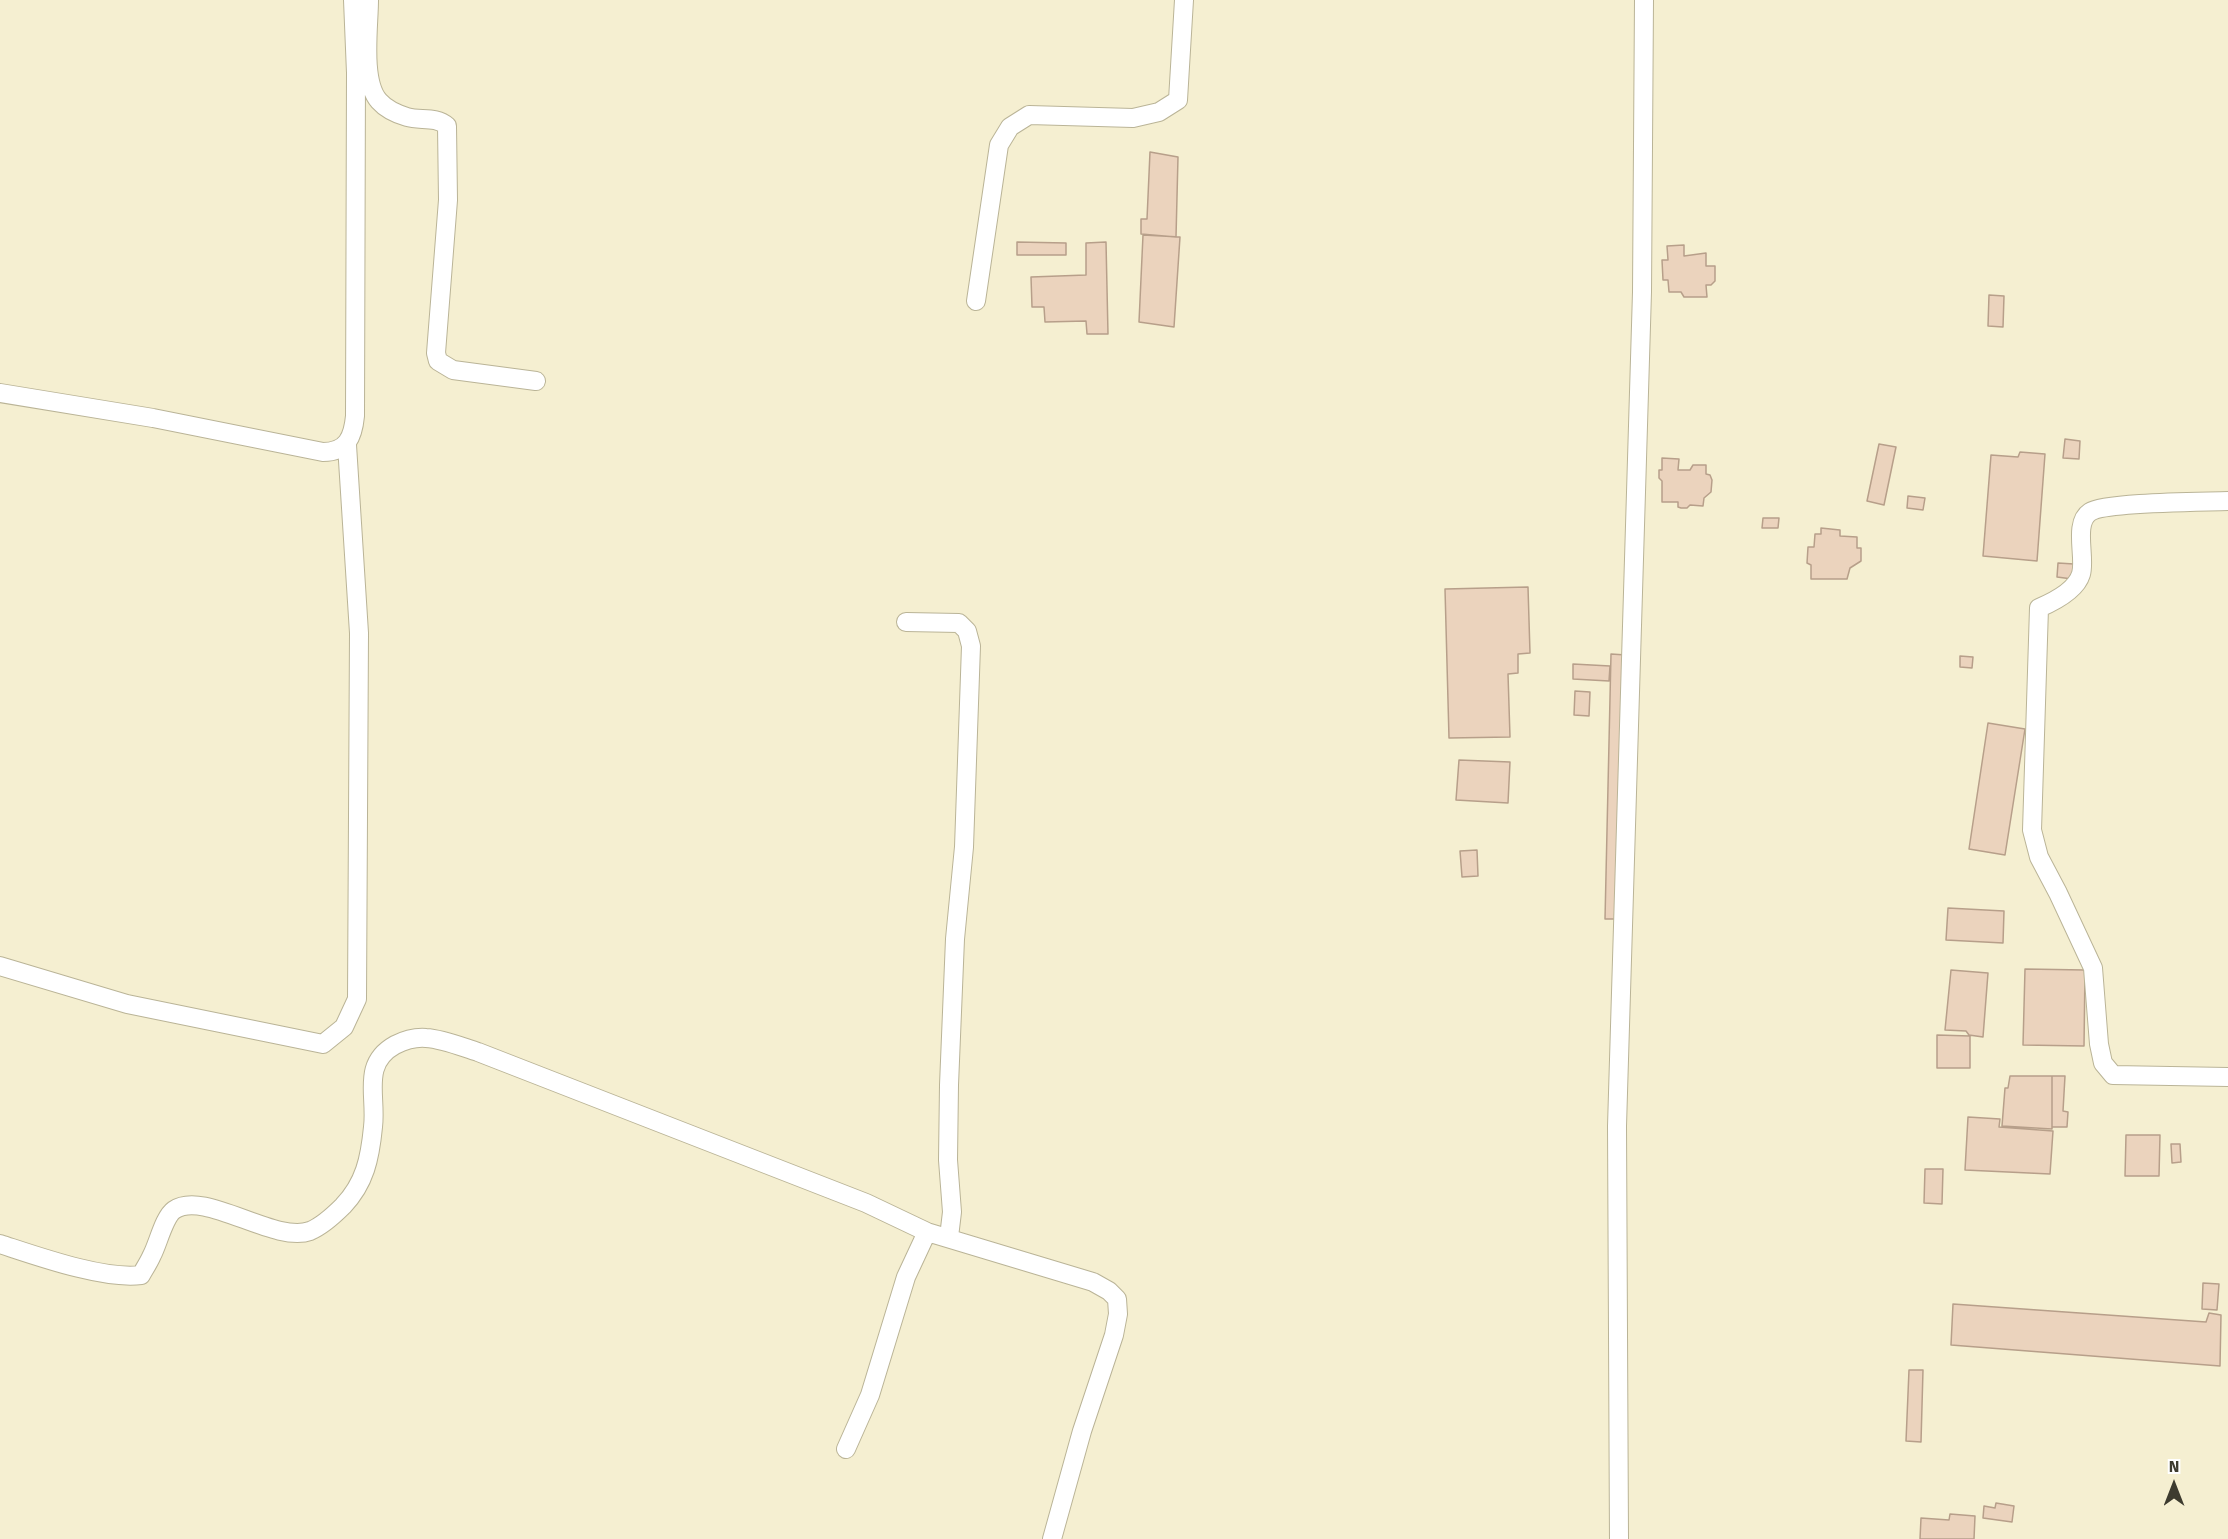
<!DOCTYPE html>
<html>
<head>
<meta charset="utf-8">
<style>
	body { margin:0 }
	#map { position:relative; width:2228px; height:1539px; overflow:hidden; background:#f5efd1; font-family:"Fira Sans",sans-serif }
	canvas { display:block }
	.north { position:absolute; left:2144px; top:1455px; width:60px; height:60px; -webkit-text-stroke:4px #fff; paint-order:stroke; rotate:0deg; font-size:16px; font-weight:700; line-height:24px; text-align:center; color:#3d3b2f }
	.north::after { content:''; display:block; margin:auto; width:21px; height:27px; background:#3d3b2f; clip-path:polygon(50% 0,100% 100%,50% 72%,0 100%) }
</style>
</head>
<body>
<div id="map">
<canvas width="2228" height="1539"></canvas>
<div class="north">N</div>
</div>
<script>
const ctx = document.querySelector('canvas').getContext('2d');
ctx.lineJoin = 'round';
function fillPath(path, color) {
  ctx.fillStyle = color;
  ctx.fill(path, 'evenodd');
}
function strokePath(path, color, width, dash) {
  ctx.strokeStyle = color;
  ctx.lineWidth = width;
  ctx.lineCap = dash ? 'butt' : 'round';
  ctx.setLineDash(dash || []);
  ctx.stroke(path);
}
const building = new Path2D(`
	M1150,152L1178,157L1176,237L1141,234V219H1147Z
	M1143,235L1180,237L1174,327L1139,322Z
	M1017,242L1066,243V255H1017Z
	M1106,242L1108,334H1087L1086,321L1045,322L1044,307H1032L1031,277L1086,275V243Z
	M1684,245V256L1706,253V266H1715V281L1711,285H1706L1707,297H1684L1681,292H1669L1668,280H1663L1662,260H1668L1667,246Z
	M1989,295L2004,296L2003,327L1988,326Z
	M2065,439L2080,441L2079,459L2063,458Z
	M1879,444L1896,447L1884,505L1867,501Z
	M2020,452L2045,454L2037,561L1983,556L1991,455L2018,457Z
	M1662,458L1679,459L1678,470H1690L1693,465H1706V474L1710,475L1712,480L1711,492L1704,498L1703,506L1690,505L1687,508H1681L1678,507V502H1662V481L1659,478V470H1662Z
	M1908,496L1925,498L1923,510L1907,508Z
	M1763,518H1779L1778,528H1762Z
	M1821,528L1840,530V536L1857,537V548H1861V561L1850,568L1847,579H1811V565L1807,563L1808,547H1814L1815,534H1821Z
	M2058,563L2074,564L2072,579L2057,577Z
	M1528,587L1530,653L1518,654V673L1508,674L1510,737L1449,738L1445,589Z
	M1611,654L1626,655L1620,919H1605Z
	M1960,656L1973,657L1972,668L1960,667Z
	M1573,664L1610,666L1609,681L1573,679Z
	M1575,691L1590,692L1589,716L1574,715Z
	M1988,723L2025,729L2005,855L1969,849Z
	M1459,760L1510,762L1508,803L1456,800Z
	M1477,850L1478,876L1462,877L1460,851Z
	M1948,908L2004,911L2003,943L1946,940Z
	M2025,969L2085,970L2084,1046L2023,1045Z
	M1951,970L1988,973L1983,1037L1969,1035L1966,1031L1945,1030Z
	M1937,1035L1970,1036V1068H1937Z
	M2010,1076H2052V1129L2002,1126L2005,1088H2008Z
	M2052,1076H2065L2063,1111L2068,1112L2067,1127H2052Z
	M1968,1117L2000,1119L1999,1127L2053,1131L2050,1174L1965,1170Z
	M2126,1135H2160L2159,1176H2125Z
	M2171,1144H2180L2181,1162L2172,1163Z
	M1925,1169H1943L1942,1204L1924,1203Z
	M2203,1283L2219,1284L2217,1310L2202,1309Z
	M1953,1304L2206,1322L2209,1313L2221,1315L2220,1366L1951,1345Z
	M1909,1370H1923L1921,1442L1906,1441Z
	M1996,1503L2014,1506L2012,1522L1983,1518L1984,1506L1995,1508Z
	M1950,1514L1975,1516L1974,1539H1920L1921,1518L1949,1520Z`);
const minor = new Path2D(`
	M369,0C369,26 361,81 379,101C386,109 397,114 407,117C420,121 436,116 447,126L448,200L436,353L438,361L453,370L536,381
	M976,301L999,145L1010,127L1029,115L1133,118L1159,112L1178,100L1184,0
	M0,393L153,418L323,452C347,452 353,437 355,416L356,73L353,0
	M2228,501C2204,502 2105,502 2090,512C2073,523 2086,558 2081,574C2076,591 2053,602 2039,608L2032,830L2039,857L2058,893L2093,968L2099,1044L2103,1063L2113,1075L2228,1077
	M906,622L959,623L967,631L971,646L964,847L955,939L949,1085L948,1160L952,1212L949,1237
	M0,966L127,1004L323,1044L344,1027L357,999L359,633L347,445
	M0,1244C37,1256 104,1280 141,1275C145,1268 149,1262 152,1255C158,1244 164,1217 174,1210C204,1189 274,1244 310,1231C322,1226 334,1215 343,1206C365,1183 370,1158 373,1127C377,1096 361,1064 395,1045C405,1040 414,1037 426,1038C443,1039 462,1047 478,1052L866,1203L927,1232L1093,1282L1109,1291L1117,1299L1118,1314L1114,1335L1082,1431L1052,1539
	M846,1449L870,1395L906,1277L927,1232
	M1619,1539L1617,1126L1642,292L1644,0`);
fillPath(building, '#ebd3bd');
strokePath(building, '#b79f8a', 1.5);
strokePath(minor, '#bab497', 20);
strokePath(minor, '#fff', 18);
</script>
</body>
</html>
